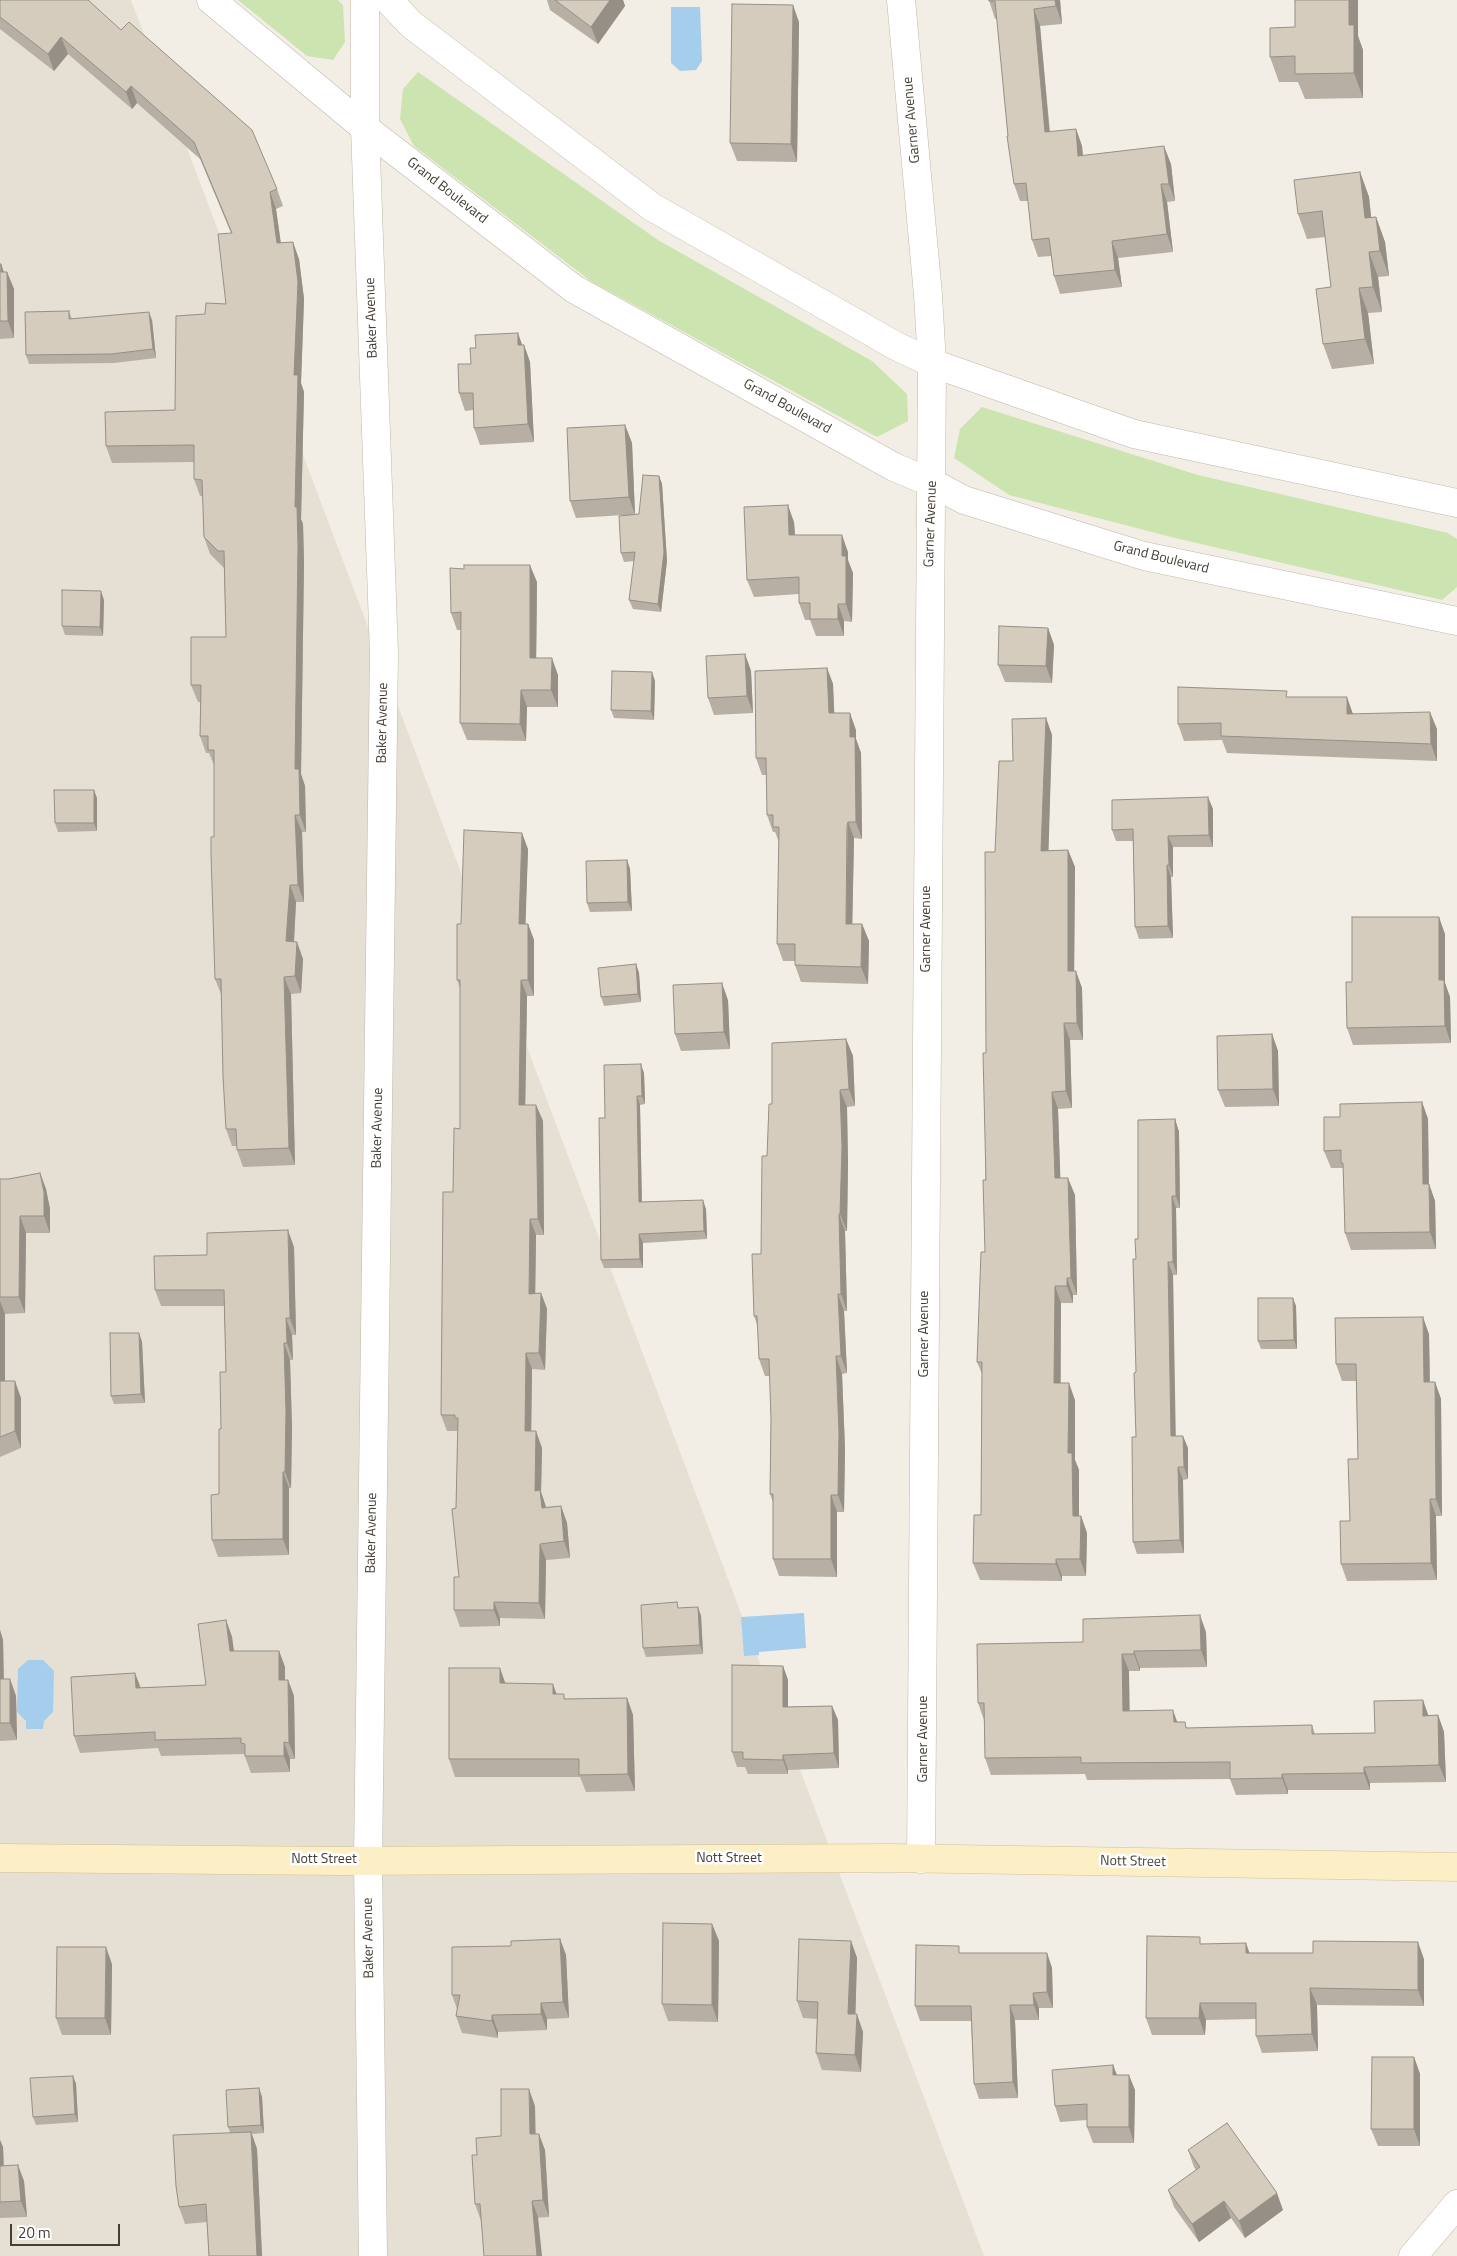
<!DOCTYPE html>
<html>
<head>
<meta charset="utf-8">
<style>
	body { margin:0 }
	#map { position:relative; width:1457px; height:2256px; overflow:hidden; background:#f2eee5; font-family:"Titillium Web",sans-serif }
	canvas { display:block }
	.scale { position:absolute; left:10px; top:2224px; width:110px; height:22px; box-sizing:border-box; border:2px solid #443e35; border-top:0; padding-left:6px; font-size:15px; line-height:18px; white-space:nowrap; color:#443e35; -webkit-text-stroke:4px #fff; paint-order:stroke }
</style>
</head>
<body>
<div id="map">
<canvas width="1457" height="2256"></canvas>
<div class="scale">20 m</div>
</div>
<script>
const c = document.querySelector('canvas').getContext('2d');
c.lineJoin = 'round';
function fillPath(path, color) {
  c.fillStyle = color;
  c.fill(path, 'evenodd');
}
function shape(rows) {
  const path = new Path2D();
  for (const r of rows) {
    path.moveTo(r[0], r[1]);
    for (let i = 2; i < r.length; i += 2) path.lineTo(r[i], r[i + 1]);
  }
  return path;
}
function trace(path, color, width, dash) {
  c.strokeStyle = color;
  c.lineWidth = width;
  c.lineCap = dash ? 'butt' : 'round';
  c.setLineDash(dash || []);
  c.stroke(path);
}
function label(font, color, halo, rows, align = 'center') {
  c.font = font + ' "Titillium Web",sans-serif';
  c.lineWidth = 5;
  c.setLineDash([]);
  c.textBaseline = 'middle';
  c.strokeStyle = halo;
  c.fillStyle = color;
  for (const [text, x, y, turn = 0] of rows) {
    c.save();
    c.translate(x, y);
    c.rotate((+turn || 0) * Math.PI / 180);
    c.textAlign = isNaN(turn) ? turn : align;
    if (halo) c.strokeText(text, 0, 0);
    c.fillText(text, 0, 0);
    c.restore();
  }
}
const residential = shape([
	[0,0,131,0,984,2256,0,2256]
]);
const green = shape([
	[238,0,338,0,343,5,345,42,333,60,307,56],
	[418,72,658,240,872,361,907,394,908,421,877,437,592,282,414,146,400,119,403,89],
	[982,407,1198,475,1448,533,1457,539,1457,587,1442,600,1175,538,1009,495,954,458,960,429]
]);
const water = shape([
	[671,7,700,7,702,61,696,70,680,71,671,63],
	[804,1613,806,1648,759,1652,759,1655,744,1656,741,1617],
	[28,1660,43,1660,54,1671,53,1712,44,1721,43,1729,26,1729,26,1721,17,1712,18,1669]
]);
const minor = shape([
	[365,0,365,128,384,653,368,1860,373,2256],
	[901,0,928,295,932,363,921,1859],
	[1413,2256,1457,2204]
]);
const tertiary = shape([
	[211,0,365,128,574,289,894,467,932,483,964,500,1144,556,1457,621],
	[388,0,412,25,652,207,896,346,932,363,1134,434,1457,503]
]);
const secondary = shape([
	[0,1858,340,1861,891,1858,1457,1867]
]);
const wall = shape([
	[0,0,88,0,277,189,283,206,276,209,281,243,299,259,304,299,301,383,304,392,301,519,303,524,304,563,301,774,305,786,306,832,302,832,304,902,296,902,294,942,303,959,301,993,291,994,295,1165,243,1167,237,1150,237,1146,232,1146,226,1129,221,994,215,979,214,765,209,753,206,753,200,736,201,702,198,702,191,685,226,637,224,568,210,554,204,537,203,496,200,496,194,479,194,462,112,463,106,446,175,410,205,314,226,304,231,233,200,159,137,103,132,109,68,54,54,71,0,29],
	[547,0,623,0,625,6,598,44,550,10],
	[989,0,1060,0,1062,24,1040,26,1050,132,1076,129,1082,146,1083,156,1171,164,1175,201,1167,202,1173,252,1118,258,1122,287,1060,294,1054,276,1051,256,1038,257,1032,240,1028,201,1020,201,1014,184,997,18,995,19],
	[799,22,797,162,737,161,730,143],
	[1358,36,1363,50,1363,98,1305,99,1298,82,1279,82,1270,57],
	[1360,172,1369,197,1371,217,1376,217,1385,242,1389,276,1378,277,1382,312,1368,313,1374,364,1332,369,1323,344,1331,287,1325,237,1307,239,1298,214],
	[0,264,1,264,4,272,7,272,14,289,14,338,0,339],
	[69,311,72,319,152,320,156,358,114,363,29,364,26,355],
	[522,345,524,345,530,362,534,442,480,445,474,428,473,410,465,411,459,393,471,364],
	[625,425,632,443,635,514,639,514,659,476,662,484,667,561,661,612,633,609,629,600,634,561,624,562,621,553,624,515,576,518,570,501],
	[794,522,795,535,848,552,848,561,853,573,852,622,844,621,844,636,816,636,810,620,805,620,799,603,799,594,754,597,747,580],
	[537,582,536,658,558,675,558,707,527,707,526,741,467,740,460,723,461,630,457,630,451,613],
	[104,600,103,636,65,635,62,626],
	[1048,628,1054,645,1052,683,1005,682,998,665],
	[745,654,751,671,753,713,714,715,708,698],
	[827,668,833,684,834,713,856,730,856,739,861,753,862,839,854,838,852,924,862,924,869,941,868,984,801,982,795,965,795,961,783,961,777,944,779,842,775,832,773,832,767,815,767,775,762,775,756,758],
	[655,681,654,720,614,718,611,710],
	[1289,697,1353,714,1437,729,1437,761,1227,753,1222,740,1184,741,1178,724],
	[1046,718,1052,735,1048,850,1068,850,1075,867,1074,971,1082,988,1083,1040,1070,1040,1072,1108,1058,1109,1060,1178,1075,1195,1077,1295,1073,1295,1073,1303,1061,1303,1061,1383,1075,1400,1075,1460,1079,1470,1079,1516,1081,1516,1087,1533,1086,1576,1062,1576,1062,1581,980,1580,973,1563,981,1515,982,1374,977,1362,985,1252,986,1053,995,852,1013,761],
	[97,798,97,831,58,832,55,823],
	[1213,809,1213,847,1173,847,1173,877,1171,877,1173,938,1139,939,1135,927,1133,841,1116,841,1112,830],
	[528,849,525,924,528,924,534,940,534,996,527,996,525,1105,536,1105,543,1121,544,1235,536,1235,535,1293,541,1293,547,1309,545,1370,532,1369,531,1431,542,1448,541,1492,546,1507,561,1506,567,1523,570,1558,546,1560,545,1619,500,1618,500,1626,460,1627,454,1610,459,1577,456,1508,458,1431,447,1431,441,1415,453,1192,460,1129,460,988,457,980,461,924],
	[627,860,630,869,632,911,590,912,587,903],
	[1445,934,1445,983,1450,997,1451,1043,1353,1045,1347,1028,1352,982],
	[636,964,639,973,641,1002,604,1006,601,997],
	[728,1000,730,1049,681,1051,675,1034],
	[1272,1034,1278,1051,1279,1106,1225,1107,1218,1090],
	[846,1039,853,1056,855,1106,847,1107,848,1164,847,1231,845,1231,847,1311,844,1311,847,1373,842,1374,845,1449,844,1512,837,1512,837,1577,779,1576,773,1559,773,1502,770,1494,771,1419,770,1376,765,1376,759,1359,758,1327,754,1316,761,1254,767,1156,772,1104],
	[644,1073,645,1104,640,1105,642,1202,706,1209,707,1239,643,1243,643,1268,604,1268,601,1260,605,1118],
	[1422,1102,1428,1119,1429,1184,1435,1201,1436,1249,1351,1250,1345,1233,1343,1169,1343,1168,1331,1168,1324,1151],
	[1175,1119,1179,1132,1180,1208,1176,1208,1177,1275,1173,1275,1175,1436,1188,1448,1188,1479,1183,1480,1184,1553,1137,1554,1133,1542,1136,1437,1136,1259,1138,1239],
	[40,1173,46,1189,50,1209,50,1233,26,1233,25,1313,5,1314,5,1381,21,1398,21,1448,0,1457,0,1179,9,1179],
	[294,1247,296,1335,292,1335,293,1360,290,1360,292,1428,291,1488,289,1488,289,1555,218,1557,212,1540,219,1494,221,1429,226,1372,224,1306,161,1306,155,1290,207,1255],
	[1296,1306,1297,1349,1261,1349,1258,1341],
	[139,1333,142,1342,145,1403,114,1404,111,1396],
	[1429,1334,1430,1382,1435,1382,1441,1399,1442,1516,1436,1516,1437,1580,1347,1581,1341,1564,1350,1521,1358,1459,1356,1381,1342,1381,1336,1364],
	[698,1607,701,1616,703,1654,646,1657,643,1648],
	[226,1620,232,1637,234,1651,279,1651,285,1667,285,1680,288,1680,294,1696,295,1759,290,1759,290,1772,251,1773,244,1754,161,1756,158,1748,80,1753,74,1736,135,1673,141,1688,206,1685],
	[0,1630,3,1640,4,1679,10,1679,16,1696,17,1740,0,1741],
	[1206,1632,1207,1667,1140,1668,1140,1671,1129,1671,1129,1711,1178,1722,1188,1728,1312,1725,1315,1734,1375,1733,1429,1715,1438,1715,1444,1732,1446,1782,1370,1783,1370,1790,1288,1790,1288,1794,1236,1795,1230,1779,1087,1780,1085,1774,991,1775,985,1758,984,1720,978,1703,1083,1642],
	[783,1666,788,1680,788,1707,832,1706,838,1720,839,1768,788,1770,788,1774,748,1774,745,1767,737,1767,732,1752],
	[506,1683,557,1694,566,1699,627,1698,633,1715,635,1791,586,1792,580,1777,455,1777,449,1759],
	[712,1924,719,1941,718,2022,668,2021,662,2004],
	[560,1939,566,1955,569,2018,547,2019,547,2030,498,2032,498,2038,462,2033,456,2016,457,2009,452,1995,511,1946],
	[851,1941,857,1958,855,2014,863,2032,861,2072,822,2070,816,2053,817,2019,803,2018,797,2001],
	[1203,1944,1249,1953,1424,1959,1424,2006,1317,2005,1318,2051,1262,2053,1256,2036,1256,2019,1206,2020,1205,2035,1152,2035,1146,2018],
	[962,1953,1047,1953,1052,1968,1053,2008,1039,2008,1039,2020,1015,2020,1018,2098,979,2099,974,2084,971,2021,920,2021,915,2006],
	[112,1964,111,2035,62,2035,56,2018],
	[1414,2057,1420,2074,1420,2146,1378,2146,1371,2129],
	[1113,2065,1117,2075,1135,2090,1134,2143,1093,2143,1087,2127,1087,2120,1060,2122,1055,2106],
	[73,2076,76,2084,78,2122,36,2125,33,2117],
	[259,2088,262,2097,264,2133,252,2134,257,2149,262,2256,209,2256,207,2222,185,2224,179,2207,230,2132,228,2127],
	[535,2106,535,2134,545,2150,549,2217,481,2221,475,2204,477,2155,501,2136],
	[0,2140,3,2147,4,2166,24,2181,27,2217,0,2218],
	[1188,2150,1283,2210,1245,2238,1231,2218,1199,2242,1174,2207,1168,2190,1196,2170,1194,2167]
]);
const shadedWall = shape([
	[610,0,623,0,625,6,598,44,591,27],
	[1055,0,1060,0,1062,24,1056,6],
	[1349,0,1358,0,1358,36,1363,50,1363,98,1354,73,1349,25],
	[793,5,799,22,797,162,791,144],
	[1034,9,1040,26,1051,149,1045,132],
	[61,37,68,54,54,71,48,54],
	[131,86,137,103,132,109,126,92],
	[1076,129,1082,146,1084,174,1078,156],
	[1164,146,1171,164,1175,201,1169,184],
	[1360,172,1369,197,1374,244,1365,218],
	[1161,184,1167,202,1173,252,1167,234],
	[270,192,276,209,283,260,277,243],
	[1376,217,1385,242,1389,276,1380,251],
	[1112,241,1118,258,1122,287,1115,270],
	[293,242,299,259,304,299,301,383,304,392,301,519,303,524,304,563,301,774,305,786,306,832,300,815,295,769,295,507],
	[1369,252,1378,277,1382,312,1373,287],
	[1,264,7,282,7,272,14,289,14,338,8,321,1,272],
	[1359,288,1368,313,1374,364,1365,339],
	[149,312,152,320,156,358,153,349],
	[518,333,524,350,518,345],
	[524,345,530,362,534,442,528,424],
	[625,425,632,443,635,515,629,497],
	[659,476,662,484,667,561,661,612,658,604],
	[788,505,794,522,796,552,789,535],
	[842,535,848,552,848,560,853,573,852,622,846,604,842,556],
	[530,565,537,582,536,675,530,658],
	[101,591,104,600,103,636,100,627],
	[838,604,844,621,844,636,838,619],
	[1048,628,1054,645,1052,683,1046,666],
	[745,654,751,671,753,713,747,696],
	[552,658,558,675,558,707,551,690],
	[827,668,833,684,835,730,829,713],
	[652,672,655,681,654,720,651,711],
	[521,690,527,707,526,741,520,724],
	[1347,697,1353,714,1347,714],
	[1430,712,1437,729,1437,761,1431,744],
	[850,713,856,730,856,739,861,753,862,839,856,822,850,737],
	[1046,718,1052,735,1048,868,1041,851],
	[94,790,97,798,97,831,94,823],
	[1208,797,1213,809,1213,847,1209,835],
	[295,815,302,832,304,902,298,885],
	[848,822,854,838,852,941,846,924],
	[522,833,528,849,525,940,519,924],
	[1168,836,1173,847,1173,877,1169,865],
	[1068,850,1075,867,1074,988,1068,971],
	[627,860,630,869,632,911,628,902],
	[1167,865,1171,877,1173,938,1168,926],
	[290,885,296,902,293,958,286,941],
	[1439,917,1445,934,1445,983,1450,997,1451,1043,1445,1026,1439,980],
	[528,924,534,940,534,996,528,980],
	[862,924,869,941,868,984,861,967],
	[297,942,303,959,301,993,295,976],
	[636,964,639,973,641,1002,638,994],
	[1076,971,1082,988,1083,1040,1077,1023],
	[284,977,291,994,295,1165,289,1148],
	[521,980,527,996,525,1122,519,1105],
	[722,983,728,1000,730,1049,724,1032],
	[1064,1023,1070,1040,1072,1108,1066,1091],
	[1272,1034,1278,1051,1279,1106,1273,1089],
	[846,1039,853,1056,855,1106,849,1089],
	[641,1064,644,1073,645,1104,642,1096],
	[840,1090,847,1107,848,1164,847,1231,840,1214],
	[1052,1092,1058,1109,1061,1195,1055,1178],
	[637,1096,640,1105,642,1211,639,1202],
	[1422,1102,1428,1119,1429,1201,1423,1184],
	[536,1105,543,1121,544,1235,538,1219],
	[1175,1119,1179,1132,1180,1208,1176,1196],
	[40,1173,46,1189,50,1209,50,1233,44,1216],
	[1068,1178,1075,1195,1077,1295,1071,1278],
	[1429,1184,1435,1201,1436,1249,1430,1232],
	[1172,1196,1176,1208,1177,1275,1173,1262],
	[703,1200,706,1209,707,1239,704,1231],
	[839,1214,845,1231,847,1311,841,1294],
	[20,1216,26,1233,25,1313,19,1297],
	[530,1219,536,1235,535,1310,529,1294],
	[288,1230,294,1247,296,1335,290,1318],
	[639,1234,643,1243,643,1268,640,1259],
	[1168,1262,1173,1275,1176,1449,1171,1436],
	[1067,1278,1073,1295,1073,1303,1067,1286],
	[1055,1286,1061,1303,1060,1400,1054,1383],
	[541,1293,547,1309,545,1370,539,1353],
	[838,1294,844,1311,847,1373,841,1356],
	[1293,1298,1296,1306,1297,1349,1294,1340],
	[0,1301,5,1314,5,1398,0,1385],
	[1423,1317,1429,1334,1430,1399,1424,1382],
	[286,1318,292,1335,293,1360,287,1343],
	[139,1333,142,1342,145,1403,141,1394],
	[284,1343,290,1360,292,1428,291,1488,285,1472],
	[526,1353,532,1369,531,1447,525,1431],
	[836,1356,842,1374,845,1449,844,1512,838,1495],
	[15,1381,21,1398,21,1448,15,1431],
	[1435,1382,1441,1399,1442,1516,1436,1499],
	[1069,1383,1075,1400,1075,1460,1079,1470,1079,1533,1073,1516,1068,1453],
	[536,1431,542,1448,541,1492,546,1507,542,1508,535,1491],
	[1183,1436,1188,1448,1188,1479,1184,1467],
	[1178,1467,1183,1480,1184,1553,1180,1540],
	[283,1472,289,1488,289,1555,283,1539],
	[831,1495,837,1512,837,1577,831,1559],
	[1430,1499,1436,1516,1437,1580,1431,1563],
	[561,1506,567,1523,570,1558,564,1541],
	[1081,1516,1087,1533,1086,1576,1080,1559],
	[540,1544,546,1560,545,1619,539,1603],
	[1056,1559,1062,1576,1062,1581,1056,1564],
	[494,1602,500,1618,500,1626,494,1610],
	[698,1607,701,1616,703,1654,700,1645],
	[1200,1615,1206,1632,1207,1667,1201,1650],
	[226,1620,232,1637,236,1667,230,1651],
	[0,1630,3,1640,4,1696,0,1685],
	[279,1651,285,1667,285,1696,279,1680],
	[1134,1651,1140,1668,1140,1671,1134,1654],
	[1122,1654,1129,1671,1130,1728,1123,1711],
	[783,1666,788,1680,788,1722,783,1707],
	[500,1668,506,1685,500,1683],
	[135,1673,141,1690,136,1688],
	[10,1679,16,1696,17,1740,10,1723],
	[288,1680,294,1696,295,1759,289,1743],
	[553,1684,559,1701,553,1694],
	[627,1698,633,1715,635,1791,628,1774],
	[1423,1700,1429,1717,1423,1716],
	[832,1706,838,1720,839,1768,834,1753],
	[1173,1710,1179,1727,1174,1722],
	[1438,1715,1444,1732,1446,1782,1439,1765],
	[284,1742,290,1759,290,1772,284,1756],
	[783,1755,788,1770,788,1774,783,1760],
	[1364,1767,1370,1783,1370,1790,1364,1773],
	[1282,1774,1288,1790,1288,1794,1282,1778],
	[712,1924,719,1941,718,2022,712,2005],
	[560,1939,566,1955,569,2018,563,2002],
	[851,1941,857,1958,855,2032,848,2014],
	[1418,1942,1424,1959,1424,2006,1418,1990],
	[1246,1943,1252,1960,1246,1953],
	[106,1947,112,1964,111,2035,105,2018],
	[1047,1953,1052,1968,1053,2008,1047,1992],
	[1310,1988,1317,2005,1318,2051,1312,2034],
	[1033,1993,1039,2008,1039,2020,1034,2005],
	[541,2003,547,2019,547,2030,541,2014],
	[1200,2003,1206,2020,1205,2035,1199,2018],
	[1010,2005,1015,2020,1018,2098,1013,2082],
	[857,2014,863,2032,861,2072,855,2055],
	[492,2015,498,2032,498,2038,492,2021],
	[1414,2057,1420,2074,1420,2146,1414,2129],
	[1113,2065,1119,2081,1113,2075],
	[1129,2075,1135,2090,1134,2143,1129,2127],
	[73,2076,76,2084,78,2122,75,2114],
	[259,2088,262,2097,264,2133,261,2125],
	[529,2089,535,2106,536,2151,530,2134],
	[251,2132,257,2149,262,2256,257,2256],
	[539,2134,545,2150,549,2217,543,2200],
	[0,2140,3,2147,4,2182,0,2170],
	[18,2165,24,2181,27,2217,21,2201],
	[1277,2193,1283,2210,1245,2238,1239,2221],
	[532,2201,538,2217,542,2256,537,2256],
	[1224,2201,1231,2218,1199,2242,1192,2224]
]);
const building = shape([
	[0,0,88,0,121,30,129,22,252,130,277,189,270,192,277,243,293,242,298,282,294,375,298,375,295,507,297,507,298,546,295,769,299,769,300,815,295,815,298,885,290,885,286,941,297,942,295,976,284,977,289,1148,237,1150,236,1129,226,1129,223,1076,221,979,215,979,211,854,211,837,214,837,214,750,208,750,208,736,200,736,201,685,191,685,191,637,226,637,224,551,218,551,204,537,202,480,194,479,194,445,106,446,105,412,175,410,176,316,205,314,206,303,226,304,218,234,232,233,194,142,131,86,126,92,61,37,48,54,0,17,0,0],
	[555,0,610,0,591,27,555,0],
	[989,0,1055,0,1056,6,1034,9,1045,132,1076,129,1078,156,1164,146,1169,184,1161,184,1167,234,1112,241,1115,270,1054,276,1049,238,1032,240,1026,183,1014,184,1007,136,1008,136,995,1,989,1,989,0],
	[1295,0,1349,0,1349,25,1354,25,1354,73,1295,74,1295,56,1270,57,1270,28,1295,27,1295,0],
	[732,4,793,5,791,144,730,143,732,4],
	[1360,172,1365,218,1376,217,1380,251,1369,252,1373,287,1359,288,1365,339,1323,344,1316,289,1331,287,1322,211,1298,214,1294,180,1360,172],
	[0,264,1,264,1,272,7,272,8,321,0,321,0,264],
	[69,311,69,319,149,312,153,349,111,354,26,355,25,312,69,311],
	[518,333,518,345,524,345,528,424,474,428,473,393,459,393,458,364,471,364,470,348,476,348,475,335,518,333],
	[625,425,629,497,570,501,567,428,625,425],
	[643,475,659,476,664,552,658,604,629,600,635,552,621,553,619,516,639,514,643,475],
	[788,505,789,535,842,535,842,556,846,556,846,604,838,604,838,619,810,619,810,603,799,603,799,577,747,580,744,507,788,505],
	[464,565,530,565,530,658,552,658,551,690,521,690,520,724,460,723,461,612,451,613,450,568,464,569,464,565],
	[62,590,101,591,100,627,62,626,62,590],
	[999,626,1048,628,1046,666,998,665,999,626],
	[745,654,747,696,708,698,706,656,745,654],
	[827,668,829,713,850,713,850,737,855,737,856,822,848,822,847,826,846,924,862,924,861,967,795,965,795,944,777,944,779,827,773,827,773,815,767,815,766,758,756,758,755,671,827,668],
	[612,671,652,672,651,711,611,710,612,671],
	[1178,687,1287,691,1286,697,1347,697,1347,714,1430,712,1431,744,1221,736,1221,723,1178,724,1178,687],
	[1046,718,1041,851,1068,850,1068,971,1076,971,1077,1023,1064,1023,1066,1091,1052,1092,1055,1178,1068,1178,1071,1278,1067,1278,1067,1286,1055,1286,1054,1383,1069,1383,1068,1453,1072,1453,1073,1516,1081,1516,1080,1559,1056,1559,1056,1564,973,1563,974,1515,981,1515,982,1362,977,1362,981,1252,985,1252,983,1180,986,1180,983,1053,986,1053,985,852,995,852,999,761,1013,761,1012,719,1046,718],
	[54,790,94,790,94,823,55,823,54,790],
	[1208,797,1209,835,1168,836,1169,865,1167,865,1168,926,1135,927,1133,829,1112,830,1112,800,1208,797],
	[464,830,522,833,519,924,528,924,528,980,521,980,519,1105,536,1105,538,1219,530,1219,529,1294,541,1293,539,1353,526,1353,525,1431,536,1431,535,1491,540,1490,542,1508,561,1506,564,1541,540,1544,539,1603,494,1602,494,1610,454,1610,454,1577,459,1577,452,1509,456,1508,458,1418,455,1418,455,1415,441,1415,443,1192,453,1192,454,1128,460,1129,460,980,457,980,457,924,461,924,464,830],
	[627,860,628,902,587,903,586,861,627,860],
	[1352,917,1439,917,1439,980,1444,980,1445,1026,1347,1028,1346,982,1352,982,1352,917],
	[636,964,638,994,601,997,598,968,636,964],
	[722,983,724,1032,675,1034,673,985,722,983],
	[1272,1034,1273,1089,1218,1090,1217,1036,1272,1034],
	[846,1039,849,1089,840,1090,842,1147,840,1214,839,1214,841,1294,838,1294,841,1356,836,1356,839,1432,838,1495,831,1495,831,1559,773,1559,773,1494,770,1494,771,1419,769,1359,759,1359,757,1316,754,1316,752,1254,761,1254,762,1156,767,1156,769,1104,772,1104,772,1043,846,1039],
	[641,1064,642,1096,637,1096,639,1202,703,1200,704,1231,639,1234,640,1259,601,1260,599,1118,605,1118,604,1065,641,1064],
	[1422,1102,1423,1184,1429,1184,1430,1232,1345,1233,1343,1163,1341,1163,1341,1150,1324,1151,1324,1117,1340,1117,1340,1104,1422,1102],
	[1175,1119,1176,1196,1172,1196,1173,1262,1168,1262,1171,1436,1183,1436,1184,1467,1178,1467,1180,1540,1133,1542,1132,1437,1136,1437,1134,1373,1136,1372,1133,1259,1136,1259,1135,1239,1138,1239,1138,1120,1175,1119],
	[40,1173,44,1192,44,1216,20,1216,19,1297,0,1297,0,1179,9,1179,40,1173],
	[288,1230,290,1318,286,1318,287,1343,284,1343,286,1412,285,1472,283,1472,283,1539,212,1540,211,1495,219,1494,219,1429,221,1429,220,1372,226,1372,224,1290,155,1290,154,1256,207,1255,207,1233,288,1230],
	[1258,1298,1293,1298,1294,1340,1258,1341,1258,1298],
	[1423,1317,1424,1382,1435,1382,1436,1499,1430,1499,1431,1563,1341,1564,1340,1521,1350,1521,1348,1459,1358,1459,1356,1364,1336,1364,1335,1318,1423,1317],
	[110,1333,139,1333,141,1394,111,1396,110,1333],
	[0,1381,15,1381,15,1431,0,1437,0,1381],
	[677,1602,678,1608,698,1607,700,1645,643,1648,641,1605,677,1602],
	[1200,1615,1201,1650,1134,1651,1134,1654,1122,1654,1123,1711,1173,1710,1174,1722,1185,1722,1186,1728,1312,1725,1312,1734,1375,1733,1374,1701,1423,1700,1423,1716,1438,1715,1439,1765,1364,1767,1364,1773,1282,1774,1282,1778,1230,1779,1230,1762,1081,1763,1081,1757,985,1758,984,1703,978,1703,977,1644,1083,1642,1083,1619,1200,1615],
	[226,1620,230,1651,279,1651,279,1680,288,1680,289,1743,284,1742,284,1756,245,1756,245,1744,241,1743,241,1738,155,1740,155,1732,74,1736,71,1677,135,1673,136,1688,206,1685,198,1624,226,1620],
	[732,1665,783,1666,783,1707,832,1706,834,1753,783,1755,783,1760,743,1759,743,1752,732,1752,732,1665],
	[449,1668,500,1668,500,1683,553,1684,553,1694,564,1694,564,1699,627,1698,628,1774,579,1775,579,1759,449,1759,449,1668],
	[0,1679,10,1679,10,1723,0,1723,0,1679],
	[663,1923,712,1924,712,2005,662,2004,663,1923],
	[1147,1936,1200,1937,1200,1944,1246,1943,1246,1953,1313,1953,1313,1941,1418,1942,1418,1990,1310,1988,1312,2034,1256,2036,1256,2003,1200,2003,1199,2018,1146,2018,1147,1936],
	[560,1939,563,2002,541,2003,541,2014,492,2015,492,2021,456,2016,460,1995,452,1995,452,1947,511,1946,511,1941,560,1939],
	[799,1939,851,1941,848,2014,857,2014,855,2055,816,2053,818,2002,797,2001,799,1939],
	[916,1945,959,1946,959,1953,1047,1953,1047,1992,1033,1993,1034,2005,1010,2005,1013,2082,974,2084,971,2006,915,2006,916,1945],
	[57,1947,106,1947,105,2018,56,2018,57,1947],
	[1372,2057,1414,2057,1414,2129,1371,2129,1372,2057],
	[1113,2065,1113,2075,1129,2075,1129,2127,1087,2127,1087,2104,1055,2106,1052,2070,1113,2065],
	[73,2076,75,2114,33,2117,30,2078,73,2076],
	[259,2088,261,2125,228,2127,226,2090,259,2088],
	[501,2089,529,2089,530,2134,539,2134,543,2200,532,2201,537,2256,484,2256,480,2204,475,2204,472,2155,477,2155,476,2138,501,2136,501,2089],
	[1227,2123,1277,2193,1239,2221,1224,2201,1192,2224,1168,2190,1200,2167,1188,2150,1227,2123],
	[251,2132,257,2256,209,2256,206,2204,179,2207,176,2186,173,2135,251,2132],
	[18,2165,21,2201,0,2202,0,2166,18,2165]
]);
const streetNames = [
	["Garner Avenue",912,120,-95],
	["Grand Boulevard",447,191,38],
	["Baker Avenue",372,318,-92],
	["Grand Boulevard",787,407,29],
	["Garner Avenue",931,524,-88],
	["Grand Boulevard",1161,558,14],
	["Baker Avenue",383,723,-89],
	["Garner Avenue",927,929,-90],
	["Baker Avenue",378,1128,-89],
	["Garner Avenue",925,1334,-90],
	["Baker Avenue",372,1533,-89],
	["Garner Avenue",924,1739,-90],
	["Nott Street",729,1859],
	["Nott Street",324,1860],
	["Nott Street",1133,1862,1],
	["Baker Avenue",369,1938,-91]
];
fillPath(residential, '#e5e0d3');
fillPath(green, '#cce4af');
fillPath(water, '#a4ceec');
trace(minor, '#bfb8ab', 29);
trace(tertiary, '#bfb8ab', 29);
trace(secondary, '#cfc197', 29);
trace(minor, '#fff', 28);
trace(tertiary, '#fff', 28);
trace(secondary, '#fcefc5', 28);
fillPath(wall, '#b7afa3');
fillPath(shadedWall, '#958f85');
fillPath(building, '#d5ccbe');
trace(building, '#958f85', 1);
label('14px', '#443e35', '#fff', streetNames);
</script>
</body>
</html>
